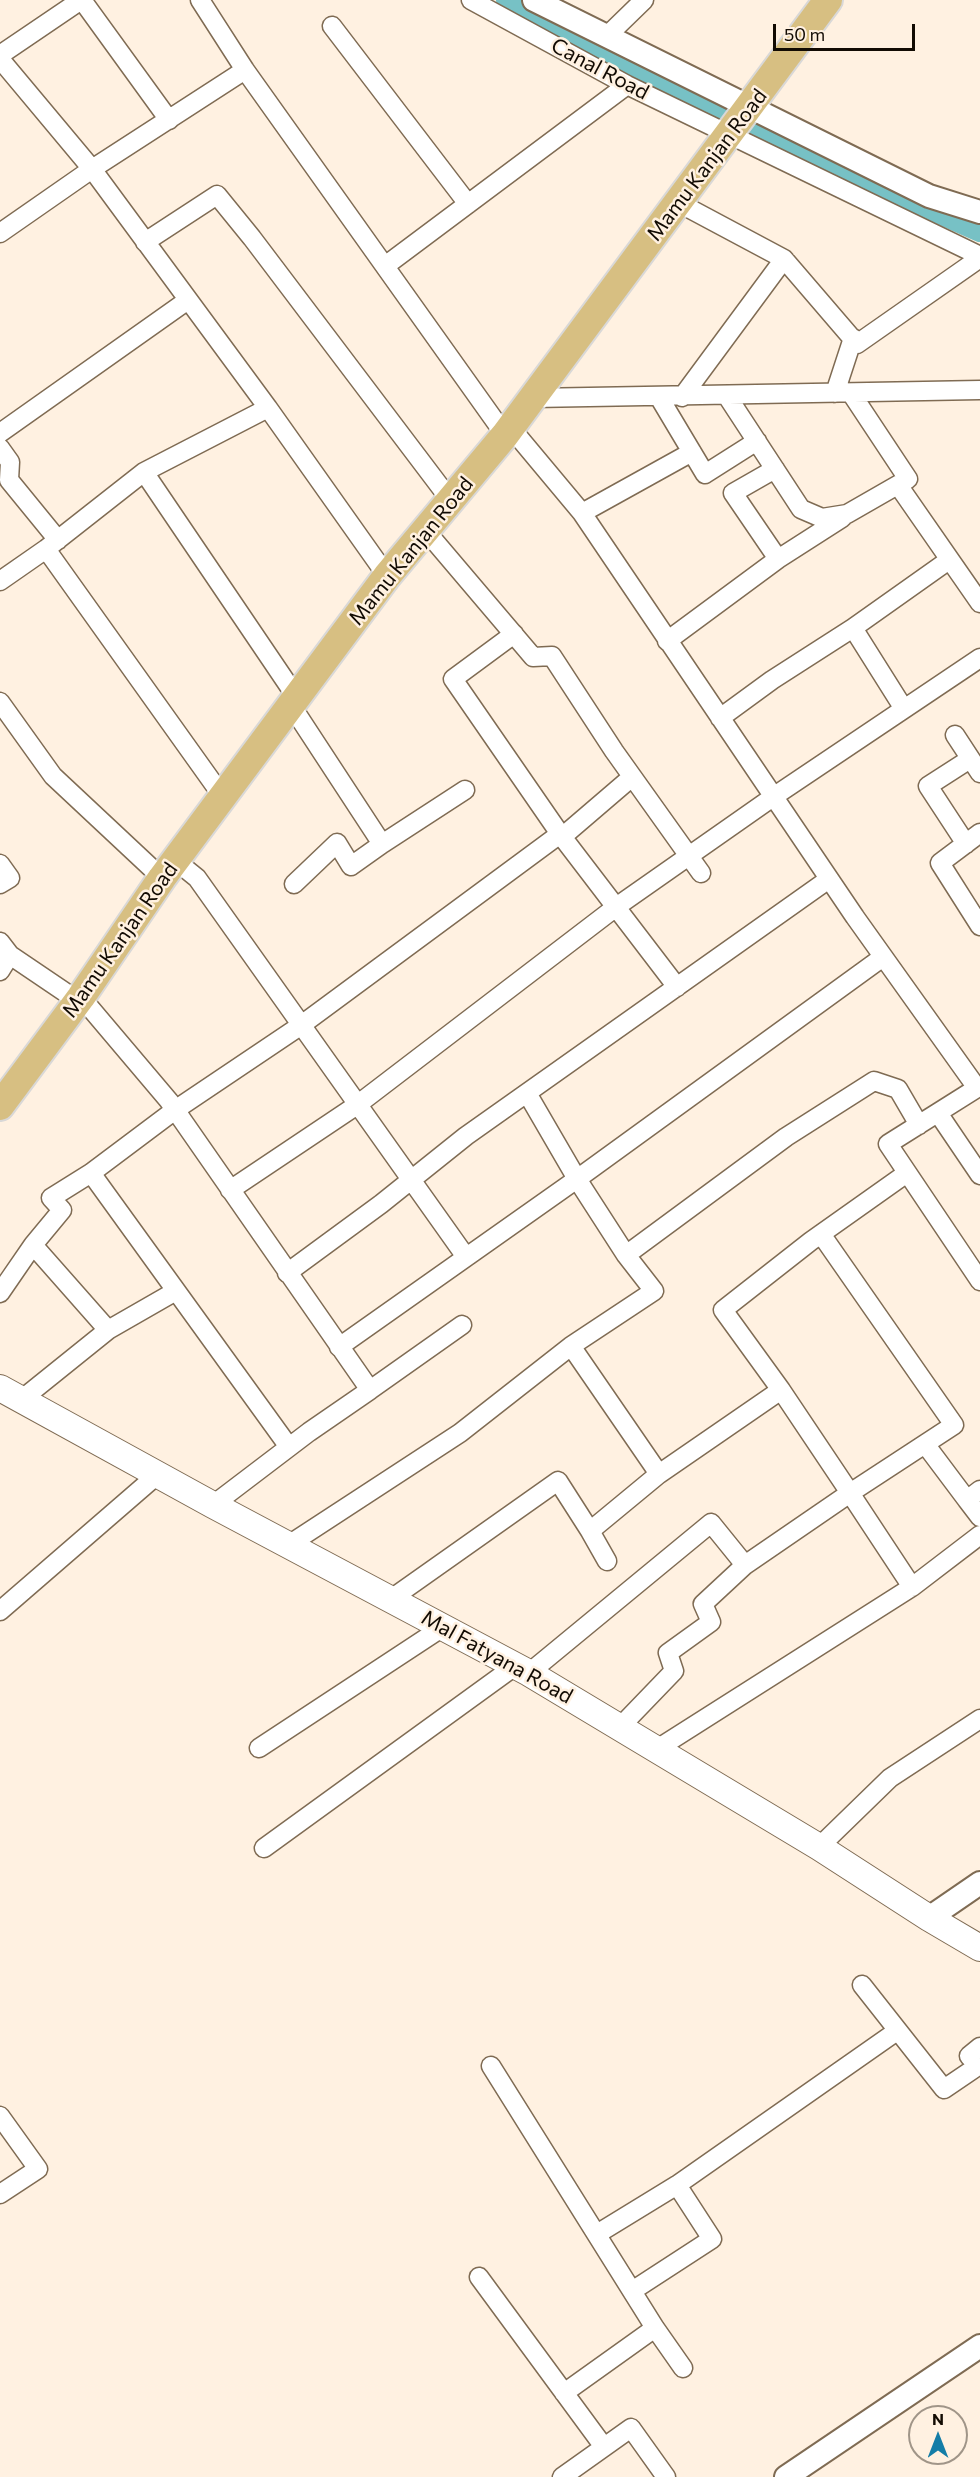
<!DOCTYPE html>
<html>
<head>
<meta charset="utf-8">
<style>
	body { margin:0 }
	#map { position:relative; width:980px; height:2477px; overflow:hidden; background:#fff1e1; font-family:Commissioner,sans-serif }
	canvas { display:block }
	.north { position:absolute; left:908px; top:2405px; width:60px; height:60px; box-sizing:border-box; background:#fff1e1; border:2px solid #a09588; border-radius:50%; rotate:0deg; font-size:16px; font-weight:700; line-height:24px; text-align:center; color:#120b03 }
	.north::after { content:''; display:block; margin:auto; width:21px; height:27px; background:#147da7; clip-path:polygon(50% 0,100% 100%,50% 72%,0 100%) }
	.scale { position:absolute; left:773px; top:24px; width:142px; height:27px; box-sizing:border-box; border:3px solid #120b03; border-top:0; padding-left:8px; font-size:18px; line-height:21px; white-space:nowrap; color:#120b03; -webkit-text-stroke:4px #fff1e1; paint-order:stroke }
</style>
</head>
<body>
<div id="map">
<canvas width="980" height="2477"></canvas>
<div class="north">N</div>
<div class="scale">50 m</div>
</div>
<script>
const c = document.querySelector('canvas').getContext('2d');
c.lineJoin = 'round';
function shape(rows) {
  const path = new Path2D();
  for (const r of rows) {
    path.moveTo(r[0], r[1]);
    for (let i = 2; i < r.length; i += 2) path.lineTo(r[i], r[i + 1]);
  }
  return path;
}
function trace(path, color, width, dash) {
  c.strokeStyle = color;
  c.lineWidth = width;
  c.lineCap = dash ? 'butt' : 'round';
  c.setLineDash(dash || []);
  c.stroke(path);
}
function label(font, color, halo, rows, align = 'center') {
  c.font = font + ' Commissioner,sans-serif';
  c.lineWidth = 5;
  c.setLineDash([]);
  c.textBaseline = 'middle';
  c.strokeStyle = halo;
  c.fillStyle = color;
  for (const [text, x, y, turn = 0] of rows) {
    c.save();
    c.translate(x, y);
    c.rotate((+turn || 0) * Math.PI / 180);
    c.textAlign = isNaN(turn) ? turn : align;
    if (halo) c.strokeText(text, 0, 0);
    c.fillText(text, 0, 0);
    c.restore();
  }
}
const canal = shape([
	[506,0,803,154,980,232]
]);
const minor = shape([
	[82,0,169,120],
	[200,0,245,70,505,435],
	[471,0,627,85,980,256],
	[332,26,468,204],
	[607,36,644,0],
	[0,55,81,0],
	[0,59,92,169,268,408],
	[679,203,784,259,857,344,980,258],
	[0,233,92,169,245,70],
	[145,242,217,195,252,238,451,501],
	[385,266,627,85],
	[835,393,853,338],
	[727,396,801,509,822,518,847,514,908,479,851,393],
	[659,397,705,474,757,441],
	[682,397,784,259],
	[533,398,980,390],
	[511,428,582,513,855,917,977,1088,888,1144,980,1281],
	[0,433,188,300],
	[0,448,10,462,9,480,58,540],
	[775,469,733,493,778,559],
	[144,472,297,698],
	[898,485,980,603],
	[582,513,692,452],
	[426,531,533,657,552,656,614,751,701,873],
	[46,549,223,797],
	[0,581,46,549,144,472,268,408,387,576],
	[853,628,949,560],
	[514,634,453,679,560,834,677,987],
	[667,641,778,559,842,518],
	[0,702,53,776,162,878],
	[291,705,382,844,465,790],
	[720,718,772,680,853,628,904,709],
	[955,735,980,773],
	[980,833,940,863,980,926],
	[562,837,632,777],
	[966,844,928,786,970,759],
	[176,861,197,878,466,1257],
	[0,864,10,878,0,884],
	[294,884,337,843,351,866,382,844],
	[0,942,10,955,78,1001],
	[0,971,10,955],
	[81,997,169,1101,370,1390,462,1325],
	[527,1093,577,1179,883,957],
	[938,1113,980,1175],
	[91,1173,289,1447],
	[230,1190,357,1105,616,907,773,797,980,658],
	[33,1245,62,1210,51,1198,91,1173,175,1110,300,1026,560,834],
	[626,1255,786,1137,874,1081,898,1089,919,1125],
	[287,1273,381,1204,466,1136,829,879],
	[0,1293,33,1245,108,1330],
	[571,1346,659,1474,781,1390,723,1310,811,1241,907,1173],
	[21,1400,108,1330,176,1291],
	[925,1444,967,1500],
	[980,1490,967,1500,980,1517],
	[213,1505,309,1432,370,1390],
	[590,1531,607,1561],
	[290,1544,460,1433,571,1346,654,1291,626,1255,577,1179,339,1347],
	[745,1565,850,1493,781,1390],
	[912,1587,980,1535],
	[391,1599,558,1481,590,1531,659,1474],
	[0,1611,157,1475],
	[529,1673,711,1523,745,1565,703,1604,711,1622,668,1653,674,1671,621,1726],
	[259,1748,443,1627],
	[657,1749,912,1587,850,1493,954,1425,821,1234],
	[819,1847,890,1778,980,1719],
	[264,1848,515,1666],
	[862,1985,944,2089,978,2066,969,2056,980,2047],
	[491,2066,655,2328,683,2368],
	[0,2116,38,2169,0,2194],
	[677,2185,897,2031],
	[597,2234,677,2185,712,2239,632,2291],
	[479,2277,604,2447],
	[564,2393,655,2328],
	[562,2477,631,2428,666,2477]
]);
const tertiary = shape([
	[534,0,929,196,980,212],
	[929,1918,980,1883],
	[786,2477,980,2346]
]);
const secondary = shape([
	[0,1388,213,1505,529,1673,819,1847,929,1918,980,1948]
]);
const primary = shape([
	[0,1106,81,997,162,878,387,576,505,435,828,0]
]);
const streetNames = [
	["Canal Road",600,69,28],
	["Mamu Kanjan Road",707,165,-53],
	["Mamu Kanjan Road",411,551,-51],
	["Mamu Kanjan Road",120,940,-55],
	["Mal Fatyana Road",497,1657,29]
];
trace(canal, '#77c1c5', 20);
trace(minor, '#7f6b53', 21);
trace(tertiary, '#7f6b53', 26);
trace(secondary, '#7f6b53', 28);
trace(primary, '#d9d8d7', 32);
trace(minor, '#fff', 18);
trace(tertiary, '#fff', 22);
trace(secondary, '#fff', 26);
trace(primary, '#d7bf82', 28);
label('21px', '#120b03', '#fff1e1', streetNames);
</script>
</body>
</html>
